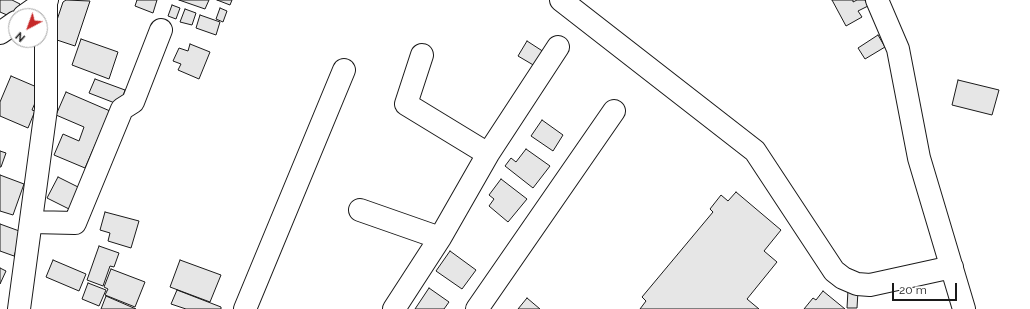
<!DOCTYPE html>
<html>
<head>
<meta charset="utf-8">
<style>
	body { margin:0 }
	#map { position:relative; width:1030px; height:309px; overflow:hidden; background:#fff; font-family:Raleway,sans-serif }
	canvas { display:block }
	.north { position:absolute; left:8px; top:8px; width:40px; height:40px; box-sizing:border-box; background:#fff; border:1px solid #a3a3a3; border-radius:50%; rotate:221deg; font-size:11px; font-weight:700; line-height:16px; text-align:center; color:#1a1a1a }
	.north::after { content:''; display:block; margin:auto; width:14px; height:18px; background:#c62828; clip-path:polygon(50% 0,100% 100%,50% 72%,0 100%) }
	.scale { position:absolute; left:892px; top:283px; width:65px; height:18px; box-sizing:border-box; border:2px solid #1a1a1a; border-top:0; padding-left:5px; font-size:12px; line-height:14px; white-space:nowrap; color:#1a1a1a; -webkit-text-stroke:3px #fff; paint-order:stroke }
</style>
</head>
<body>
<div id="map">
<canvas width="1030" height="309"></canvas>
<div class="north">N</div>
<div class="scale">20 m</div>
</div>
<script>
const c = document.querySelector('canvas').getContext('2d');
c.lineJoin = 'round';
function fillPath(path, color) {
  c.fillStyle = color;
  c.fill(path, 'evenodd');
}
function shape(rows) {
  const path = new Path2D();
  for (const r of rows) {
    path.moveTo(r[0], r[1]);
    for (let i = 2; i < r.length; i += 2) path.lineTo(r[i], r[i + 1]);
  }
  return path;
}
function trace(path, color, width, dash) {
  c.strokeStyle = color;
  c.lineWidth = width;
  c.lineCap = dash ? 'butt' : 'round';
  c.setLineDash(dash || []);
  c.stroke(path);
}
const building = shape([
	[0,0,12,0,20,4,14,18,0,12,0,0],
	[66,0,90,1,75,46,51,38,63,2,66,0],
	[137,0,157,0,153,13,135,6,137,0],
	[179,0,209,0,205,9,179,0],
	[217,0,232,0,230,5,217,0],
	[832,0,853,0,853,2,857,0,865,0,868,6,858,11,862,17,846,26,832,0],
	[172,5,180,8,176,19,168,16,172,5],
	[220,8,227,11,223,22,216,19,220,8],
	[185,9,196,13,192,25,180,22,185,9],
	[200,15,220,22,216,35,196,28,200,15],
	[878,35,885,47,865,59,858,48,878,35],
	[81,39,118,52,109,79,72,65,81,39],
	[527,41,544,52,535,66,518,56,527,41],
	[190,44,210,52,199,79,178,70,181,64,173,61,179,48,188,51,190,44],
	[11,76,39,88,38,96,32,110,35,111,28,128,0,116,0,102,11,76],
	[95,79,125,90,120,105,89,93,95,79],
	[958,80,999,90,992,115,952,105,958,80],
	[66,92,110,111,85,168,54,155,63,134,79,141,84,127,56,115,66,92],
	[542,120,563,135,553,151,531,136,542,120],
	[526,149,550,166,533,188,505,166,511,158,516,162,526,149],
	[0,151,6,153,1,167,0,167,0,151],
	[0,175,24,184,13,215,0,211,0,175],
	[58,177,80,188,69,209,47,198,58,177],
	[501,179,527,199,508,222,489,206,494,199,489,195,501,179],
	[736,192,781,230,764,251,777,262,747,299,759,309,640,309,646,301,642,297,713,212,710,209,721,195,728,201,736,192],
	[105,212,139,221,131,248,108,241,110,233,100,230,105,212],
	[0,224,22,232,14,256,0,251,0,224],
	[99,246,119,253,114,267,110,266,103,286,87,280,99,246],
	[450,251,476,270,462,289,436,271,450,251],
	[53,260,86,274,79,291,46,277,53,260],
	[180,260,221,275,210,302,170,287,180,260],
	[0,268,6,271,0,284,0,268],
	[111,269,145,282,135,307,105,295,108,289,104,287,111,269],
	[88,283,106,290,99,306,82,299,88,283],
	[429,288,449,302,444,309,415,309,429,288],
	[177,290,221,307,221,309,186,309,171,304,177,290],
	[848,290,858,291,857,308,847,308,848,290],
	[823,291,845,309,804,309,813,298,816,300,823,291],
	[106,296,136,309,101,309,106,296],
	[527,298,540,309,518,309,527,298]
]);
const minor = shape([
	[561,0,755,151,834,271,843,278,857,284,870,285,952,267],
	[877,0,898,49,919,158,964,309],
	[24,16,47,0],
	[0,33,16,22],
	[422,55,406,104,488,154],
	[360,210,440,238],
	[32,222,75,223,122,109,133,102,161,30],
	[19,309,46,109,46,0],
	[245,309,344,70],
	[394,309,440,238,488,154,558,47],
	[477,309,614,111]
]);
fillPath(building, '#e6e6e6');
trace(building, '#1a1a1a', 1);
trace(minor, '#1a1a1a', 24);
trace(minor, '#fff', 22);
</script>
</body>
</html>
